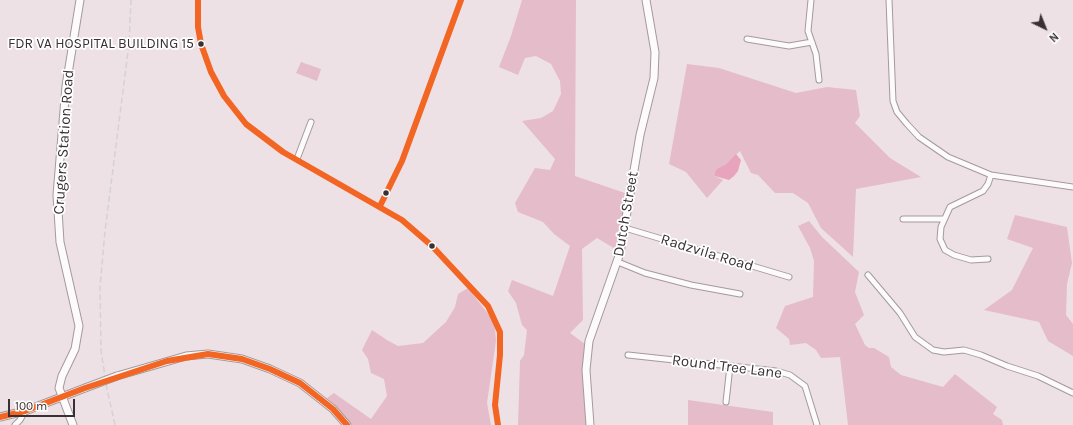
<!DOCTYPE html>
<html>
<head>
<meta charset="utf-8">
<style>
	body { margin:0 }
	#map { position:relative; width:1073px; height:425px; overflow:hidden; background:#eee1e5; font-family:Karla,sans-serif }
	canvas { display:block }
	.north { position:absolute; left:1025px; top:8px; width:40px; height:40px; -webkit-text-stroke:3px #fff; paint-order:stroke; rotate:137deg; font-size:11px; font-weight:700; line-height:16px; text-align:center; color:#393033 }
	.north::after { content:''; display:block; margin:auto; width:14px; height:18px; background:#393033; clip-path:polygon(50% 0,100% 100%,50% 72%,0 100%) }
	.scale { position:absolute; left:8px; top:399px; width:67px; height:18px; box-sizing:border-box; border:2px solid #393033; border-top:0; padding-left:5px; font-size:12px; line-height:14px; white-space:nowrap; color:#393033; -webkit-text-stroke:3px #fff; paint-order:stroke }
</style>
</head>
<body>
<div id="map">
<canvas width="1073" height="425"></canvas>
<div class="north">N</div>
<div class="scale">100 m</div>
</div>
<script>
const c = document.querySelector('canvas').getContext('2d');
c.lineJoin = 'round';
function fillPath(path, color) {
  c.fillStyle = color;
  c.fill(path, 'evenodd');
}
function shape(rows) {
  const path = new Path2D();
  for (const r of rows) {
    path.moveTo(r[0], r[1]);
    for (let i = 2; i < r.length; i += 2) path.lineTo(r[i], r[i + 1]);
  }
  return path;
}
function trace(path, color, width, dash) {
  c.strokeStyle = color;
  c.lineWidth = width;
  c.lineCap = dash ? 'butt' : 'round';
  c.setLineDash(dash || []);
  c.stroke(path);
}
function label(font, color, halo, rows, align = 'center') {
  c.font = font + ' Karla,sans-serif';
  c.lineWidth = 3.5;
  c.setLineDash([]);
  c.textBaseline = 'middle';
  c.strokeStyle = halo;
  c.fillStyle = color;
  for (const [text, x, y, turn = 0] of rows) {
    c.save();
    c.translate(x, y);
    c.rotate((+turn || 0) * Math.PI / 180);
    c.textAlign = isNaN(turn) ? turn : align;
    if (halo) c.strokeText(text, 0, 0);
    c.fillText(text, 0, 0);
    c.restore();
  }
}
const green = shape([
	[522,0,576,0,575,176,628,194,617,250,597,238,582,249,583,320,570,333,585,344,587,425,518,425,520,361,524,355,527,330,522,325,516,303,508,291,512,280,553,296,570,246,554,234,543,222,518,212,515,203,535,168,550,170,555,159,522,121,541,118,553,111,561,94,560,81,551,64,536,56,525,58,518,75,499,67,511,36],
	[301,62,321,69,317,81,296,73],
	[687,64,719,68,796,93,827,87,856,90,860,116,855,123,890,158,921,177,856,189,853,257,821,228,808,203,793,193,775,193,758,175,751,173,740,151,726,164,718,168,715,176,723,180,707,198,686,172,669,164],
	[1015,215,1067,227,1072,263,1067,284,1066,315,1073,324,1073,356,1048,341,1039,322,984,310,1012,290,1033,248,1007,239],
	[809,221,822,237,859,272,855,292,864,315,855,324,865,345,869,348,874,348,889,357,891,367,901,375,943,387,955,374,997,407,993,414,1002,420,1003,425,848,425,840,357,821,358,816,350,806,343,790,345,789,339,776,328,785,306,813,297,814,261,810,248,798,226],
	[468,288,492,319,495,329,496,341,487,403,491,425,351,425,327,398,334,393,371,419,387,396,384,379,371,373,368,359,362,350,372,330,387,340,398,346,423,343,446,322,455,307,458,294],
	[688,400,773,412,773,425,688,425]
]);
const water = shape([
	[736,154,741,160,738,171,734,176,729,180,715,176,715,172,718,168,726,164]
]);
const street = shape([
	[811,0,808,31,816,54,819,80],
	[889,0,893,101,897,112,907,124,919,137,948,157,991,175,1073,187],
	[747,39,789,46,812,42],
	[297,159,311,122],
	[903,219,944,219],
	[625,228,789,277],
	[988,259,971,260,954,255,945,250,940,239,941,227,950,207,983,191,988,184,991,175],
	[618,262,645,273,691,285,740,294],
	[868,275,900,313,915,337,933,350,944,352,964,350,981,355,1007,366,1038,376,1073,393],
	[628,355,776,371,790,375,805,386,817,425],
	[726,402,730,366],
	[15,425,20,420,25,411]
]);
const secondary = shape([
	[117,376,186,356,208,354,242,359,270,369,300,383,333,409,347,425],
	[0,417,25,411,85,388],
	[73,425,59,388,62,376,75,349,79,326,60,242,57,195,66,86,80,0],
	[590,425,586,370,589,341,620,253,640,135,654,78,655,52,646,0]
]);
const rail = shape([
	[115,425,107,389,101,351,100,287,105,231,129,44,131,0]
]);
const secondaryBridge = shape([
	[85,388,117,376]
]);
const bus1 = shape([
	[198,0,198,27,201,44,211,72,224,96,246,124,283,152,402,220,432,246,488,306,500,332,500,355,495,405,498,425],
	[380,206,402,161,461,0],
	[0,417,25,411,85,388,167,361,208,354,242,359,270,369,300,383,333,409,347,425]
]);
const markers = [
	[201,44,3.5,"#393033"],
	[386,193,3.5,"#393033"],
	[432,246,3.5,"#393033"]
];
const busNames = [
	["FDR VA HOSPITAL BUILDING 15",194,44]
];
const streetNames = [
	["Crugers Station Road",64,142,-86],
	["Dutch Street",626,214,-80],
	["Radzvila Road",707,253,17],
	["Round Tree Lane",727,367,7]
];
fillPath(green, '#e5bcc9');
fillPath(water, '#e7a4bc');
trace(street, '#a39a9c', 7);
trace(secondary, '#a39a9c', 9);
trace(street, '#fcfafb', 5);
trace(secondary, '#fcfafb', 7);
trace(rail, '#d5d2d3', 1.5, [6, 3]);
trace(secondaryBridge, '#a39a9c', 9, []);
trace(secondaryBridge, '#fcfafb', 7);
trace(bus1, '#f26522', 6);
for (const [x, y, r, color] of markers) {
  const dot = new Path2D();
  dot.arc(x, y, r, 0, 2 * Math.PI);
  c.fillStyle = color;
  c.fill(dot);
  trace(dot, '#fff', 1.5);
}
label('14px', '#393033', '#fff', busNames, 'right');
label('15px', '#393033', '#fff', streetNames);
</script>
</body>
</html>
